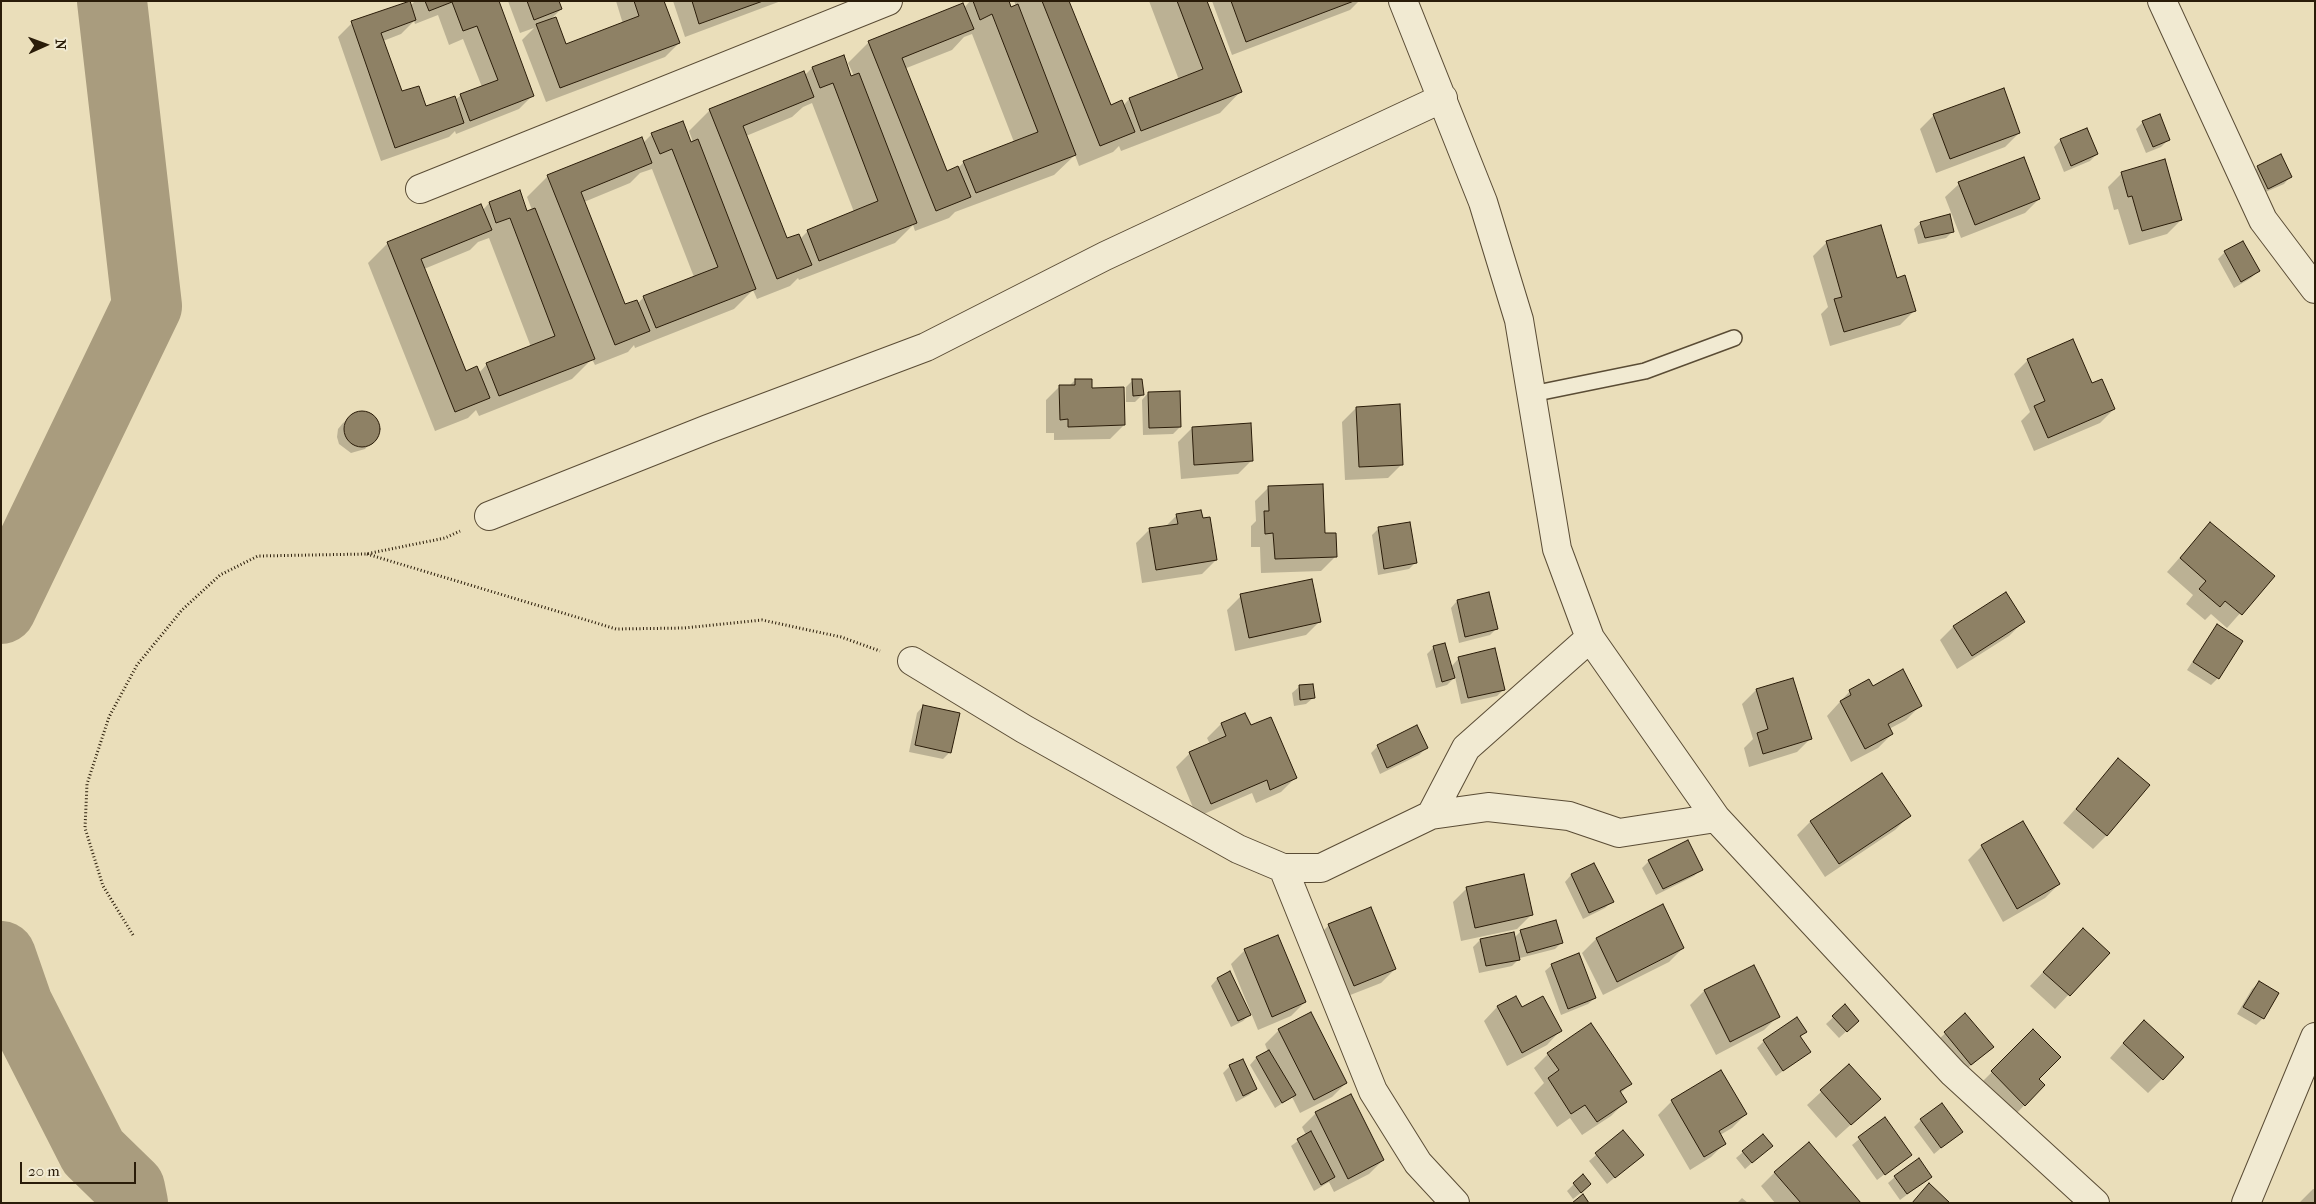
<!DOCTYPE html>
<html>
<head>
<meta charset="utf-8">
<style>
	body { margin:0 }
	#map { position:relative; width:2316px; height:1204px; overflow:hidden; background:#eadeba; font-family:"IM FELL French Canon",serif }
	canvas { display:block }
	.frame { position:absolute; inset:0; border:2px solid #2a1c09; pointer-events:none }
	.north { position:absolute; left:20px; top:20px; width:50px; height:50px; -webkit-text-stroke:4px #f1ead2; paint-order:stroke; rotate:88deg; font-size:14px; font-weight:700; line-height:20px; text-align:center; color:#2a1c09 }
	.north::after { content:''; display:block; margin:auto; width:18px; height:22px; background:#2a1c09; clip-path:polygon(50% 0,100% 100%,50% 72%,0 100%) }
	.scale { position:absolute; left:20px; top:1162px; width:116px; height:22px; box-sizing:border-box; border:2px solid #2a1c09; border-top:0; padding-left:6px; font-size:15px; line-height:18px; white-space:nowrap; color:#2a1c09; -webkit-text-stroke:4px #f1ead2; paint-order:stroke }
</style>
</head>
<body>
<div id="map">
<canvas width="2316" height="1204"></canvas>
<div class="frame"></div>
<div class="north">N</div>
<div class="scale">20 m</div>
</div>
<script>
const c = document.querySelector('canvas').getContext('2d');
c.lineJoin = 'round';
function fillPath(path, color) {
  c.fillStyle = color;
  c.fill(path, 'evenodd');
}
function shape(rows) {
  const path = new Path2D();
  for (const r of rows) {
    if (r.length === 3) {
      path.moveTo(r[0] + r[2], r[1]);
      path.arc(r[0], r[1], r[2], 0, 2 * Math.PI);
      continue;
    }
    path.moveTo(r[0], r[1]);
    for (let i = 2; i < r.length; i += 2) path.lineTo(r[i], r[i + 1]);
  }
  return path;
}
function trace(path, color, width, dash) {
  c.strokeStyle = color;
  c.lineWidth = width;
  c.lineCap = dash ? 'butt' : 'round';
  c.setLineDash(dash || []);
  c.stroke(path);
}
const shadow = shape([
	[415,1,497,1,533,95,519,109,456,134,455,131,449,137,381,161,338,37,352,23,410,6],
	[438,15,449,45,463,39,482,87,460,96,455,100,425,107,401,93,383,41,401,34,414,21,415,24],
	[508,1,558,1,561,9,549,21,565,46,623,24,616,1,663,1,679,43,665,57,546,102,522,40,534,28,520,33],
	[673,1,781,1,685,37],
	[970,1,1007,1,1010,9,1016,6,1014,1,1073,1,1068,3,1110,107,1123,106,1129,99,1179,80,1149,1,1205,1,1240,92,1220,113,1121,151,1119,146,1113,152,1079,166,1075,155,1054,175,955,212,949,218,915,231,913,225,895,243,799,280,798,278,790,286,757,299,753,290,734,309,635,348,634,345,628,352,595,365,592,359,572,379,479,416,476,410,468,418,435,431,368,263,388,243,483,210,489,203,519,192,527,213,532,210,527,197,548,176,643,143,652,134,690,143,693,142,689,131,710,110,804,76,812,68,851,77,854,76,848,63,869,42,964,8],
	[972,34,1014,142,964,162,959,167,946,172,904,69,952,50,964,37],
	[812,103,854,212,808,231,800,239,787,240,746,136,792,117,803,107],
	[652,169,694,277,644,297,637,304,625,306,584,202,630,183,640,173],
	[489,238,531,347,487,364,479,373,465,373,424,269,470,250,478,242],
	[1212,1,1359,1,1350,10,1232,55],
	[1934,115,2019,133,2005,147,1936,173,1920,129],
	[2143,122,2168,140,2161,147,2146,153,2136,129],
	[2061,140,2097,154,2090,161,2064,172,2054,147],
	[2280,156,2290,177,2284,184,2261,194,2251,174,2258,167],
	[2122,173,2181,220,2167,234,2129,245,2118,209,2114,210,2108,187],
	[1959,184,2039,199,2025,213,1961,238,1945,197],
	[1921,223,1953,231,1946,238,1918,244,1914,229],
	[1827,242,1896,279,1914,311,1900,325,1830,346,1821,314,1828,307,1813,256],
	[2225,252,2258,271,2251,278,2234,288,2218,259],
	[2028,360,2092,385,2114,409,2100,423,2034,451,2021,421,2030,412,2014,374],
	[1075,380,1091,389,1124,425,1110,439,1054,440,1054,433,1046,433,1046,400,1060,386,1069,386],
	[1133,380,1142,395,1135,402,1126,402,1126,387],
	[1148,393,1180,427,1173,434,1143,435,1142,400],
	[1356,408,1402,464,1388,478,1345,480,1342,422],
	[358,412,365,412,372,415,378,428,377,435,365,449,351,453,339,444,337,437,338,429,343,423],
	[1192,428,1252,460,1238,474,1181,479,1178,442],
	[1269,487,1324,534,1335,557,1321,571,1261,573,1260,547,1251,547,1251,526,1256,521,1255,501],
	[1177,515,1216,560,1202,574,1142,583,1136,543,1150,529,1165,527],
	[2210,523,2273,576,2227,628,2211,614,2205,620,2186,604,2193,595,2167,572],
	[1379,528,1415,563,1409,569,1378,575,1372,535],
	[1241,596,1320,621,1306,635,1235,651,1227,610],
	[1457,601,1497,628,1490,635,1459,643,1451,608],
	[2023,622,2009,636,1957,669,1940,640,1954,626],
	[2218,626,2241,642,2218,678,2211,685,2187,670,2211,633],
	[1434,647,1451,667,1459,658,1504,689,1497,696,1461,704,1455,677,1447,685,1436,688,1427,654],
	[1792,679,1811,738,1797,752,1749,767,1744,748,1753,739,1742,704,1756,690],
	[1299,687,1313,698,1306,704,1294,706,1292,693],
	[1872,687,1920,706,1906,720,1889,729,1892,734,1878,748,1851,762,1827,716,1850,691],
	[923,706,950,752,943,759,909,752,917,713],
	[1245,714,1250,727,1295,778,1281,792,1256,803,1252,793,1197,817,1176,767,1190,753,1210,744,1207,738,1221,724],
	[1378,746,1426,748,1419,755,1380,774,1371,753],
	[2118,760,2107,835,2093,849,2063,823],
	[1909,816,1895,830,1825,877,1797,835,1811,821],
	[2023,822,2059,884,2045,898,2003,922,1968,860,1982,846],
	[1649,861,1701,869,1694,876,1656,895,1642,868],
	[1594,864,1612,901,1605,908,1583,919,1565,882,1571,875],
	[1467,888,1531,915,1517,929,1461,941,1453,902],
	[1662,906,1683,948,1669,962,1603,995,1582,953,1596,939],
	[1329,925,1395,969,1381,983,1340,999,1315,939],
	[1521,931,1561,943,1555,949,1520,958,1512,966,1479,973,1473,947,1480,940,1513,934,1514,938],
	[2069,944,2108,953,2055,1009,2030,986],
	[1245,950,1305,1002,1291,1016,1258,1030,1231,964],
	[1552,965,1595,998,1588,1004,1561,1015,1545,971],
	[1217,979,1249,1015,1243,1021,1231,1027,1211,986],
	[2259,983,2263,1018,2256,1025,2237,1014,2252,989],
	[1704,991,1778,1016,1764,1030,1716,1055,1690,1005],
	[1516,998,1521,1009,1560,1031,1547,1045,1507,1066,1484,1021,1497,1007],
	[1845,1006,1851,1027,1839,1038,1826,1024],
	[1310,1014,1346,1083,1332,1097,1300,1113,1292,1097,1275,1108,1250,1065,1256,1058,1268,1052,1265,1044,1279,1030],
	[1965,1015,1985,1054,1964,1071,1938,1040],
	[2033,1031,2038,1079,2044,1085,2011,1119,1978,1086],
	[1805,1032,1800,1038,1809,1052,1776,1076,1757,1048,1764,1041],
	[2130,1035,2162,1079,2148,1093,2110,1058],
	[1548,1054,1630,1084,1620,1094,1625,1102,1611,1116,1582,1135,1570,1118,1557,1127,1534,1093,1544,1083,1534,1068],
	[1242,1061,1256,1089,1249,1095,1236,1102,1223,1073,1230,1066],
	[1849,1066,1879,1099,1836,1138,1807,1105],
	[1672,1101,1746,1114,1732,1128,1720,1135,1725,1143,1711,1157,1690,1170,1658,1115],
	[1316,1113,1383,1160,1369,1174,1334,1192,1329,1182,1314,1191,1291,1146,1306,1135,1302,1127],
	[1884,1119,1910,1155,1877,1180,1852,1145],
	[1921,1120,1961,1131,1934,1154,1914,1127],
	[1623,1132,1642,1155,1607,1184,1589,1161],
	[1771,1146,1745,1169,1736,1158,1743,1152],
	[1775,1172,1860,1203,1775,1203,1761,1186],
	[1895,1177,1930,1177,1900,1200,1888,1183],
	[1574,1184,1583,1191,1573,1199,1567,1191],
	[2313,1189,2315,1189,2315,1203,2299,1203],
	[1742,1198,1748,1203,1737,1203]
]);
const river = shape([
	[1,609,147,306,112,1],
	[1,956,18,1005,93,1152,130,1188,133,1203]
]);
const building = shape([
	[410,1,416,20,381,33,402,91,419,86,426,106,455,96,464,123,395,148,351,21,410,1],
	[425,1,499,1,534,96,470,121,460,94,498,80,477,26,463,31,452,2,429,11,425,1],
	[527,1,559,1,562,9,534,20,527,1],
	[634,1,664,1,680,43,560,88,536,24,556,17,566,44,639,16,634,1],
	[692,1,763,1,699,24,692,1],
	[973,1,1009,1,1011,7,1018,4,1076,155,976,193,963,161,1038,132,992,14,980,20,973,1],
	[1042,1,1069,1,1111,105,1122,100,1135,132,1100,146,1042,1],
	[1177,1,1207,1,1242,92,1141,131,1129,98,1203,69,1177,1],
	[1231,1,1354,1,1246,42,1231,1],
	[963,3,974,29,902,58,947,171,958,166,971,197,936,211,868,41,963,3],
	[844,55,851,76,859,73,917,223,819,261,807,230,878,201,833,83,820,88,812,67,844,55],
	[804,71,814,97,743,126,787,238,799,234,812,265,777,279,709,109,804,71],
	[2004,88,2020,133,1950,159,1933,114,2004,88],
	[2160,114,2170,140,2153,147,2142,121,2160,114],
	[683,121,691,142,698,139,756,289,656,328,643,296,718,267,672,149,660,154,651,133,683,121],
	[2087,128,2098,154,2071,166,2060,139,2087,128],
	[642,137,652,163,581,192,625,304,637,300,650,331,615,345,547,175,642,137],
	[2281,154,2292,177,2268,189,2257,166,2281,154],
	[2024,157,2040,199,1975,225,1958,182,2024,157],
	[2165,159,2182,220,2142,231,2132,196,2128,197,2121,172,2165,159],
	[520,190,527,211,535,208,595,359,499,396,486,363,555,336,510,218,496,223,489,202,520,190],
	[481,204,492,230,421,259,466,371,477,366,490,398,455,412,387,242,481,204],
	[1950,214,1954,232,1925,238,1920,222,1950,214],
	[1881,225,1897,278,1905,275,1916,311,1844,332,1834,299,1842,297,1826,241,1881,225],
	[2243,241,2260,271,2241,282,2224,251,2243,241],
	[2073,339,2092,383,2102,379,2115,409,2048,438,2034,406,2045,401,2027,359,2073,339],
	[1075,379,1092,379,1092,388,1124,387,1125,425,1068,427,1068,419,1060,420,1059,385,1075,385,1075,379],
	[1132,379,1142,379,1144,395,1133,396,1132,379],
	[1180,391,1181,427,1149,428,1148,392,1180,391],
	[1400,404,1403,465,1359,467,1356,407,1400,404],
	[362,429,18],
	[1251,423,1253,461,1194,465,1192,427,1251,423],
	[1323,484,1325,533,1336,533,1337,557,1275,559,1273,533,1265,534,1264,511,1269,511,1268,486,1323,484],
	[1201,510,1203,518,1210,517,1217,560,1156,570,1149,528,1178,524,1176,514,1201,510],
	[1410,522,1417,563,1384,569,1378,527,1410,522],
	[2210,522,2275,576,2242,615,2225,601,2220,607,2199,589,2206,581,2180,558,2210,522],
	[1312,579,1321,622,1249,638,1240,594,1312,579],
	[1489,592,1498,629,1465,637,1457,600,1489,592],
	[2006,592,2025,622,1972,656,1953,626,2006,592],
	[2217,624,2243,641,2219,679,2193,662,2217,624],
	[1445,643,1455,678,1442,682,1433,646,1445,643],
	[1495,648,1505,690,1468,698,1458,657,1495,648],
	[1903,669,1922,706,1888,724,1893,734,1865,749,1840,701,1851,695,1849,690,1869,679,1873,686,1903,669],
	[1793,678,1812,739,1763,754,1757,733,1768,729,1756,689,1793,678],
	[1313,684,1315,698,1300,700,1299,685,1313,684],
	[923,705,960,713,951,753,915,745,923,705],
	[1245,713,1251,725,1271,717,1297,778,1270,790,1267,780,1211,804,1189,752,1226,736,1221,723,1245,713],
	[1417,725,1428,748,1387,768,1377,745,1417,725],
	[2118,758,2150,785,2107,836,2076,809,2118,758],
	[1882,773,1911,816,1839,864,1810,821,1882,773],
	[2023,821,2060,884,2017,909,1981,845,2023,821],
	[1688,840,1703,870,1663,889,1648,860,1688,840],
	[1594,863,1614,902,1589,913,1571,874,1594,863],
	[1524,874,1533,915,1475,928,1466,887,1524,874],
	[1663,904,1684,948,1617,982,1596,938,1663,904],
	[1371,907,1396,969,1354,986,1328,924,1371,907],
	[1556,920,1563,943,1527,953,1520,930,1556,920],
	[2083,928,2110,953,2070,996,2043,972,2083,928],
	[1514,932,1520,960,1486,966,1480,939,1514,932],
	[1278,935,1306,1002,1272,1017,1244,949,1278,935],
	[1579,953,1596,998,1568,1009,1551,964,1579,953],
	[1754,965,1780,1017,1730,1042,1704,990,1754,965],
	[1230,971,1251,1015,1238,1021,1217,978,1230,971],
	[2259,981,2279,993,2264,1019,2243,1007,2259,981],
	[1516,996,1522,1007,1543,996,1562,1031,1522,1053,1497,1006,1516,996],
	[1845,1004,1859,1021,1847,1032,1832,1016,1845,1004],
	[1311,1012,1347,1083,1314,1100,1278,1029,1311,1012],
	[1965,1013,1994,1047,1971,1065,1944,1032,1965,1013],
	[1797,1017,1807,1032,1800,1036,1811,1052,1783,1071,1763,1040,1797,1017],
	[2144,1020,2184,1057,2163,1080,2123,1043,2144,1020],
	[1591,1023,1632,1084,1620,1091,1627,1102,1597,1122,1585,1105,1571,1114,1548,1078,1559,1070,1547,1053,1591,1023],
	[2033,1029,2061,1057,2039,1079,2045,1085,2025,1106,1991,1071,2033,1029],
	[1269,1050,1296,1095,1282,1103,1256,1057,1269,1050],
	[1243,1059,1257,1089,1243,1096,1229,1065,1243,1059],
	[1849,1064,1881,1099,1851,1125,1820,1090,1849,1064],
	[1721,1070,1747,1114,1719,1131,1726,1144,1704,1157,1671,1100,1721,1070],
	[1351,1094,1384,1160,1348,1179,1315,1112,1351,1094],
	[1942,1103,1963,1132,1941,1148,1920,1119,1942,1103],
	[1885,1117,1912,1155,1885,1175,1858,1137,1885,1117],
	[1623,1130,1644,1155,1615,1178,1595,1153,1623,1130],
	[1311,1131,1335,1177,1321,1185,1297,1139,1311,1131],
	[1763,1134,1773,1146,1752,1163,1742,1151,1763,1134],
	[1809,1142,1861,1203,1801,1203,1774,1172,1809,1142],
	[1919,1158,1932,1177,1907,1194,1894,1176,1919,1158],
	[1583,1174,1591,1184,1581,1193,1573,1183,1583,1174],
	[1929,1183,1950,1203,1912,1203,1929,1183],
	[1583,1194,1589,1203,1572,1203,1583,1194]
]);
const path = shape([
	[367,554,616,629,684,628,762,620,841,637,880,651],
	[133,935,103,886,85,828,87,784,109,717,137,665,182,610,220,575,258,556,366,554,445,538,460,531]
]);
const service = shape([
	[1532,394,1645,371,1734,338]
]);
const minor = shape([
	[1403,1,1483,202,1519,320,1557,549,1590,638,1716,818,1953,1073,2095,1203],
	[2162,1,2263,220,2315,289],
	[420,189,888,1],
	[489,516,708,429,926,347,1105,256,1443,98],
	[912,661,1024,729,1238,849,1283,868,1321,868,1431,815,1488,807,1569,816,1619,833,1716,818],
	[1431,815,1466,748,1590,638],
	[1283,868,1373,1091,1418,1163,1455,1203],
	[2246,1203,2315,1037]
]);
fillPath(shadow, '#0003');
trace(river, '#a99c7e', 70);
fillPath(building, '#8e8165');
trace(building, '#2a1c09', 1);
trace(service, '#5a4c35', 18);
trace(minor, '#5a4c35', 30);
trace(path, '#2a1c09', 3, [1, 2.5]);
trace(service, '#f1ead2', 15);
trace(minor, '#f1ead2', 28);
</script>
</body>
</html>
